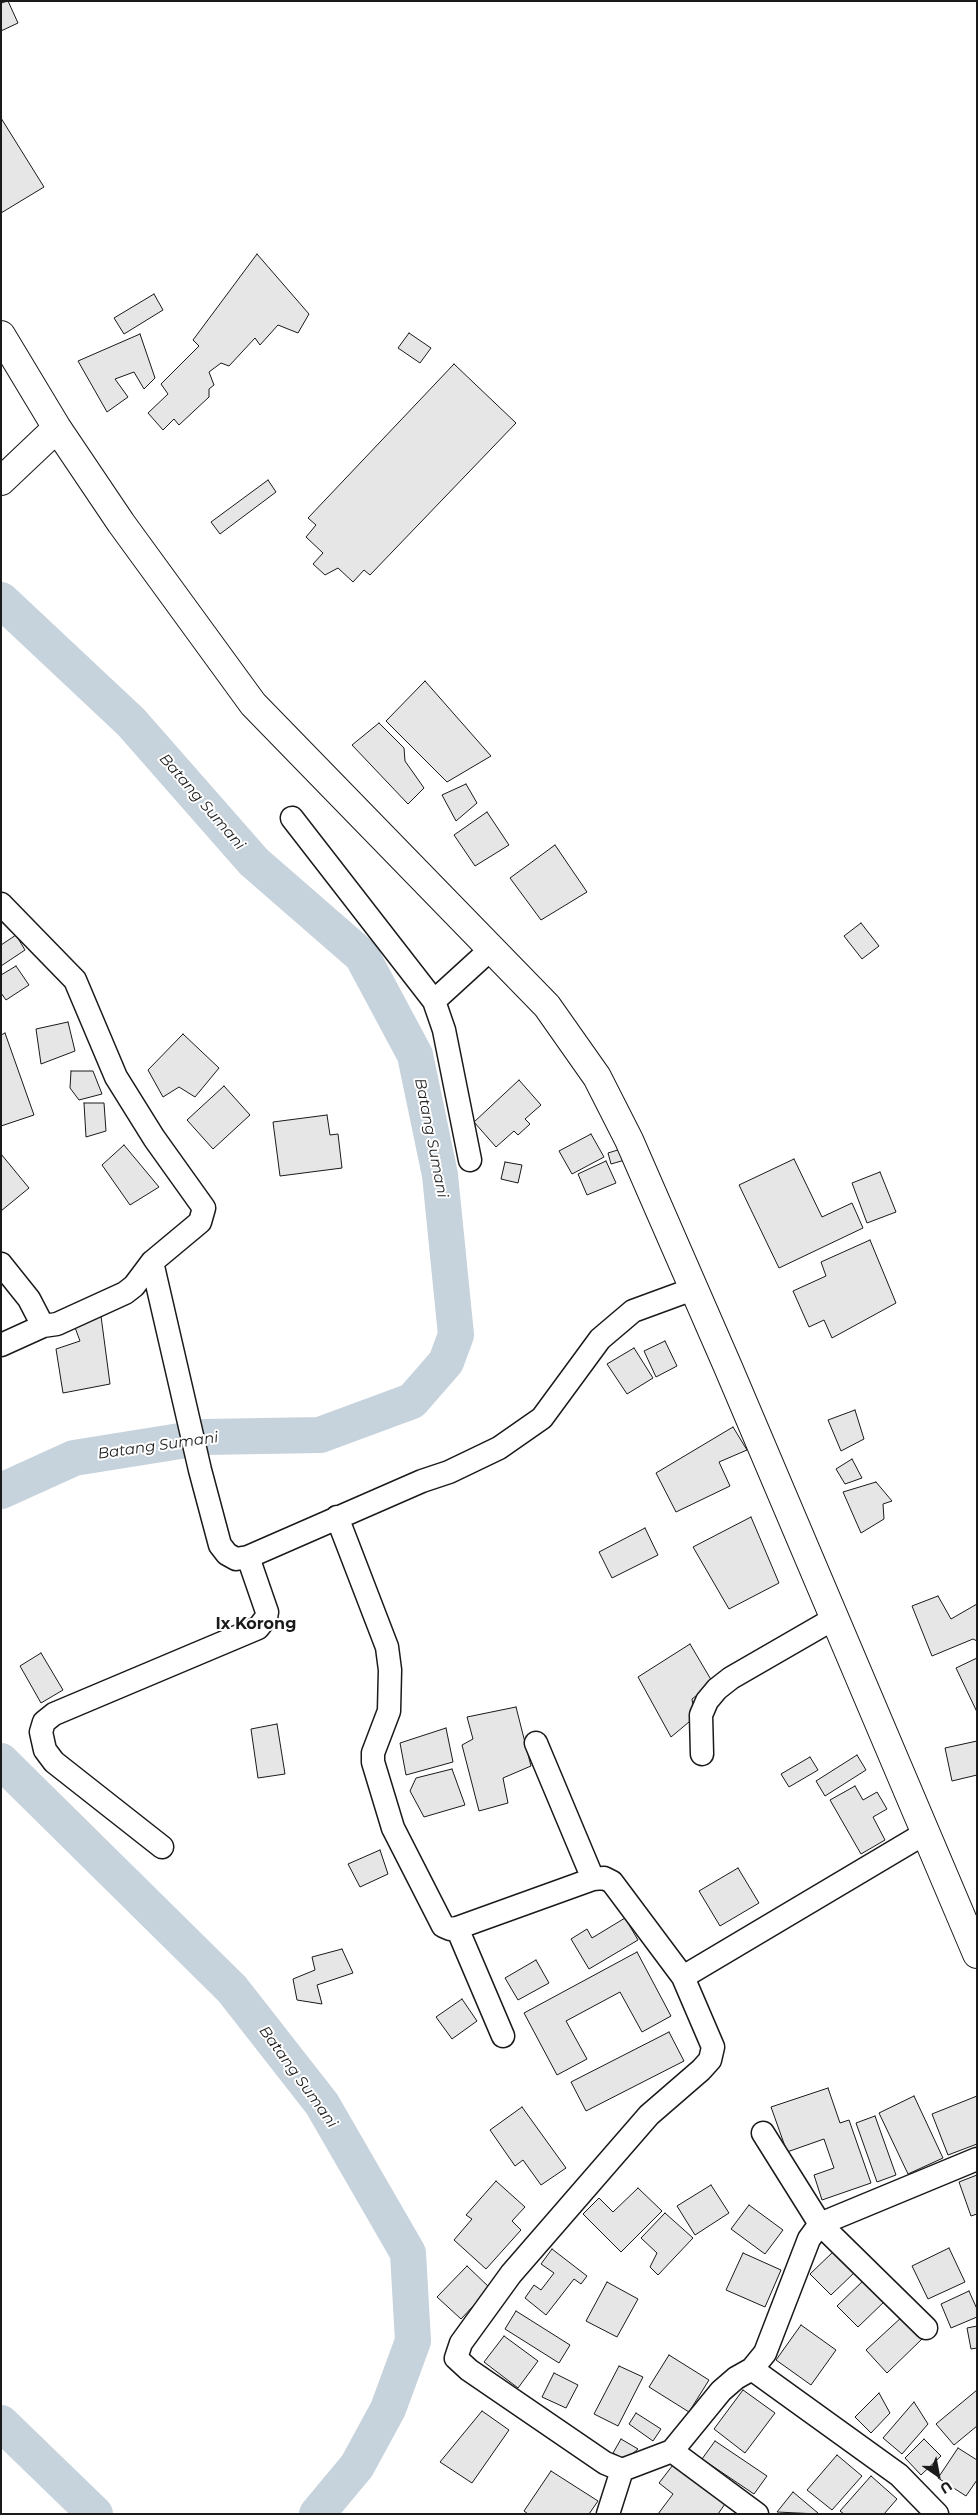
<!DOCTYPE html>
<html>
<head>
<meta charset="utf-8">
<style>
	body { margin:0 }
	#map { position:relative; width:978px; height:2515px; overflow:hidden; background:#fff; font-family:Montserrat,sans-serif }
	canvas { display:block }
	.frame { position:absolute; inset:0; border:2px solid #1a1a1a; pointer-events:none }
	.north { position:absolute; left:913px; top:2450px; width:50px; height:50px; -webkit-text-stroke:4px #fff; paint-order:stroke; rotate:147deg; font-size:14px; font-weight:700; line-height:20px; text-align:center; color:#1a1a1a }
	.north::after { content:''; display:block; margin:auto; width:18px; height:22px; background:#1a1a1a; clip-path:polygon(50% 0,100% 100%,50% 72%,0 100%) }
</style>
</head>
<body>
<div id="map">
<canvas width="978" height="2515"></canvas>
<div class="frame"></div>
<div class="north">U</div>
</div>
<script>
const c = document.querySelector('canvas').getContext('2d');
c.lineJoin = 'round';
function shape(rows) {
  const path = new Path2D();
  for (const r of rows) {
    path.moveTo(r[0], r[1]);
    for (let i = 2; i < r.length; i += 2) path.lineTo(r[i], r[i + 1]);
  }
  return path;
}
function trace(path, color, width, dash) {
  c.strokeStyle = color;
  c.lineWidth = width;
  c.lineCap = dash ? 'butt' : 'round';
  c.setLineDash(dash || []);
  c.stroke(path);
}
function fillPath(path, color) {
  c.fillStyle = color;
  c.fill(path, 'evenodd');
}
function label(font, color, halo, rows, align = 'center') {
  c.font = font + ' Montserrat,sans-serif';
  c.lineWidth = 4;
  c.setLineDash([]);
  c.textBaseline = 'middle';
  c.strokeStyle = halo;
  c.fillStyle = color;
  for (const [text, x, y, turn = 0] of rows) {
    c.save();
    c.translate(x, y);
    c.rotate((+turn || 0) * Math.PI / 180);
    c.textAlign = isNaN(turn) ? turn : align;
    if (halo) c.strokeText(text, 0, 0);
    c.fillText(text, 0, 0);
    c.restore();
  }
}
const river = shape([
	[1,600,131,722,254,862,362,956,415,1055,440,1175,456,1335,446,1362,412,1401,320,1435,205,1437,74,1458,1,1491],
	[1,1761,232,1989,322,2104,408,2253,413,2341,388,2409,357,2466,317,2514],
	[1,2423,95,2514]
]);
const building = shape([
	[8,1,18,23,1,31,1,3,8,1],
	[1,118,44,187,1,213,1,118],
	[257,254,309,314,298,333,278,325,260,345,255,338,229,366,221,363,209,372,214,385,209,389,209,397,179,425,174,419,163,430,148,413,168,394,161,384,199,346,193,340,257,254],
	[154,294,163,310,124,334,114,318,154,294],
	[409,333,431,348,420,363,398,348,409,333],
	[140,334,155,378,144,389,134,372,115,379,128,397,107,412,78,361,140,334],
	[454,364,516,423,370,575,364,570,353,582,338,568,325,575,313,564,323,553,306,537,316,525,308,518,454,364],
	[268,480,276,492,220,534,211,522,268,480],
	[425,681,491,756,447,782,386,721,425,681],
	[379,723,404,748,405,761,424,788,408,804,352,745,379,723],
	[466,784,477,803,456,821,442,795,466,784],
	[487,812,509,845,475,866,454,835,487,812],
	[555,845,587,892,541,920,510,878,555,845],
	[861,923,879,946,862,959,844,936,861,923],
	[16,935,25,950,1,966,1,945,16,935],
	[16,966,29,985,6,1000,1,993,1,975,16,966],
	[68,1022,75,1051,41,1064,36,1029,68,1022],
	[5,1033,34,1115,1,1126,1,1035,5,1033],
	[183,1034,219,1068,195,1097,179,1087,163,1097,148,1070,183,1034],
	[71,1071,93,1071,102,1094,79,1100,70,1088,71,1071],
	[519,1080,541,1105,525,1119,530,1124,518,1135,514,1131,496,1147,474,1122,519,1080],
	[224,1086,250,1115,213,1149,187,1120,224,1086],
	[84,1103,104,1103,106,1131,86,1137,84,1103],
	[327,1115,330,1135,338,1134,342,1168,280,1176,273,1122,327,1115],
	[591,1134,604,1157,572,1174,559,1151,591,1134],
	[124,1145,159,1187,130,1205,102,1165,124,1145],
	[621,1149,625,1160,611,1164,608,1153,621,1149],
	[1,1154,29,1188,1,1211,1,1154],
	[794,1159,822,1217,852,1203,863,1228,779,1268,739,1185,794,1159],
	[606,1161,616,1183,587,1195,578,1174,606,1161],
	[505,1162,522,1165,518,1183,501,1179,505,1162],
	[880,1172,896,1212,867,1223,852,1183,880,1172],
	[870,1240,896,1303,832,1338,824,1320,809,1327,793,1291,826,1276,821,1262,870,1240],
	[101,1316,110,1384,63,1393,56,1349,80,1341,73,1322,101,1316],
	[665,1341,677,1366,656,1377,644,1351,665,1341],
	[634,1348,653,1378,627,1394,607,1364,634,1348],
	[855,1410,864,1439,841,1451,828,1420,855,1410],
	[733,1427,747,1450,719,1462,730,1486,676,1512,656,1473,733,1427],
	[852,1459,862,1478,845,1484,836,1469,852,1459],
	[876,1482,892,1501,883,1504,884,1519,861,1533,843,1492,876,1482],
	[751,1517,779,1583,729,1609,693,1547,751,1517],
	[645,1528,658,1555,612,1578,599,1552,645,1528],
	[938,1596,951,1619,977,1604,977,1641,973,1639,932,1656,912,1606,938,1596],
	[690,1644,713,1683,692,1699,695,1717,671,1737,638,1677,690,1644],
	[41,1653,63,1690,41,1703,20,1666,41,1653],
	[977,1658,977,1712,956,1668,977,1658],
	[516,1707,531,1766,503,1778,508,1803,479,1811,462,1745,473,1739,467,1717,516,1707],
	[277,1724,285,1774,258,1778,251,1729,277,1724],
	[446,1728,453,1762,406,1775,400,1743,446,1728],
	[977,1741,977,1775,952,1781,945,1748,977,1741],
	[857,1755,866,1770,825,1796,816,1781,857,1755],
	[810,1757,818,1770,789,1787,781,1774,810,1757],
	[452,1769,465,1805,424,1817,410,1791,416,1778,452,1769],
	[855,1786,863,1800,877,1792,887,1809,873,1817,885,1840,861,1854,830,1800,855,1786],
	[380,1850,388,1874,360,1887,348,1864,380,1850],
	[738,1868,759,1903,720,1926,699,1891,738,1868],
	[625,1918,638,1940,589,1969,571,1939,587,1929,592,1938,625,1918],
	[342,1949,353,1973,317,1985,322,2004,297,2000,293,1979,315,1970,312,1957,342,1949],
	[637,1952,671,2016,642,2032,620,1992,566,2021,587,2059,557,2075,524,2013,637,1952],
	[536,1960,549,1983,518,2000,505,1978,536,1960],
	[462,1999,477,2021,452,2039,436,2017,462,1999],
	[669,2032,684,2061,586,2111,571,2082,669,2032],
	[828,2088,840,2123,849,2120,871,2183,822,2200,814,2175,834,2168,824,2139,787,2152,771,2107,828,2088],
	[914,2096,943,2158,908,2174,879,2113,914,2096],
	[977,2096,977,2144,948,2155,932,2114,977,2096],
	[522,2107,566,2168,541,2185,523,2160,515,2166,490,2130,522,2107],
	[875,2116,896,2175,877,2182,856,2123,875,2116],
	[977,2175,977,2214,971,2216,959,2182,977,2175],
	[496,2181,525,2207,512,2221,521,2230,486,2269,454,2240,472,2219,466,2215,496,2181],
	[711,2185,729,2213,695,2235,677,2206,711,2185],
	[638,2188,662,2211,621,2252,583,2214,599,2198,613,2212,638,2188],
	[749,2205,783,2230,765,2254,731,2229,749,2205],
	[665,2213,693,2238,658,2275,650,2267,657,2253,641,2238,665,2213],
	[949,2248,965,2282,928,2299,912,2266,949,2248],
	[552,2249,587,2276,581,2284,574,2279,546,2315,525,2298,534,2285,541,2290,554,2273,541,2264,552,2249],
	[834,2251,855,2272,831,2295,810,2274,834,2251],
	[743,2253,781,2270,765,2307,726,2290,743,2253],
	[467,2266,490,2288,461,2319,437,2297,467,2266],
	[865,2279,886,2300,858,2327,837,2306,865,2279],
	[607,2282,638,2299,617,2337,586,2321,607,2282],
	[969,2291,977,2309,977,2317,951,2328,941,2304,969,2291],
	[516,2311,570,2345,559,2363,505,2329,516,2311],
	[903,2316,923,2338,887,2373,866,2350,903,2316],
	[801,2325,836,2350,811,2385,776,2360,801,2325],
	[977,2326,977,2348,971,2349,967,2328,977,2326],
	[504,2336,538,2361,518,2388,484,2362,504,2336],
	[669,2355,709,2380,689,2412,649,2387,669,2355],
	[619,2366,643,2377,618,2426,594,2414,619,2366],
	[554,2373,578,2385,566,2408,542,2397,554,2373],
	[743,2390,775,2413,745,2453,714,2429,743,2390],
	[977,2390,977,2426,954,2445,936,2424,977,2390],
	[879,2393,890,2413,871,2433,855,2417,879,2393],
	[914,2402,928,2424,902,2454,883,2438,914,2402],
	[482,2411,509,2430,472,2483,440,2462,482,2411],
	[636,2413,661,2429,653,2441,629,2424,636,2413],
	[621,2439,638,2449,625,2460,613,2453,621,2439],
	[924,2439,941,2456,921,2475,905,2458,924,2439],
	[715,2441,767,2476,754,2494,702,2459,715,2441],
	[958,2448,977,2460,977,2480,966,2496,938,2478,958,2448],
	[837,2455,862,2476,832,2510,807,2490,837,2455],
	[676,2461,727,2501,718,2514,658,2514,673,2494,659,2483,676,2461],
	[551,2471,598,2501,589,2514,528,2514,524,2511,551,2471],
	[871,2476,897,2499,884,2514,844,2514,840,2511,871,2476],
	[793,2492,818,2513,818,2514,777,2512,793,2492]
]);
const minor = shape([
	[292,818,434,1001,444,1030,470,1160],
	[1,904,75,980,116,1077,154,1138,204,1208,200,1222,152,1262,134,1286,125,1293,57,1324,43,1326,1,1345],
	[434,1001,492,948],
	[152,1262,200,1470,220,1545,227,1554,236,1559,248,1557,422,1481,449,1472,499,1448,542,1418,600,1339,633,1311,693,1289],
	[1,1264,29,1299,43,1326],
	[337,1517,387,1647,390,1670,389,1711,373,1753,373,1762,393,1828,443,1926,450,1929,457,1928,593,1879,604,1878,612,1882,618,1890,683,1977,713,2047,710,2060,701,2070,649,2115,511,2274,461,2343,456,2358,469,2370,605,2463,622,2470],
	[536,1743,593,1879],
	[702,1754,701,1715,707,1701,717,1689,731,1678,835,1618],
	[162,1847,54,1762,45,1750,41,1732,44,1722,54,1714,258,1628,266,1618,267,1612,248,1557],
	[457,1928,503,2036],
	[683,1977,927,1832],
	[926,2328,820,2224,977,2159],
	[752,2369,899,2475,937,2514],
	[672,2451,757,2514],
	[608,2514,622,2470,672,2451,721,2391,736,2378,752,2369,765,2353,809,2239,820,2224,763,2133]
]);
const highway = shape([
	[1,335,57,428,121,523,253,704,547,1006,597,1077,629,1140,728,1367,977,1954],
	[1,481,57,428]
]);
const waterNames = [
	["Batang Sumani",202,802,49],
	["Batang Sumani",431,1138,79],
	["Batang Sumani",158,1446,-8],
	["Batang Sumani",298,2077,54]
];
const quarterNames = [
	["Ix Korong",256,1624]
];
trace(river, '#c6d2dc', 36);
fillPath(building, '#e6e6e6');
trace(building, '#1a1a1a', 1);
trace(minor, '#1a1a1a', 25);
trace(highway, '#1a1a1a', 30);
trace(minor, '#fff', 22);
trace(highway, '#fff', 28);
label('italic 15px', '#1a1a1a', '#fff', waterNames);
label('bold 16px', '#1a1a1a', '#fff', quarterNames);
</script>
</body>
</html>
